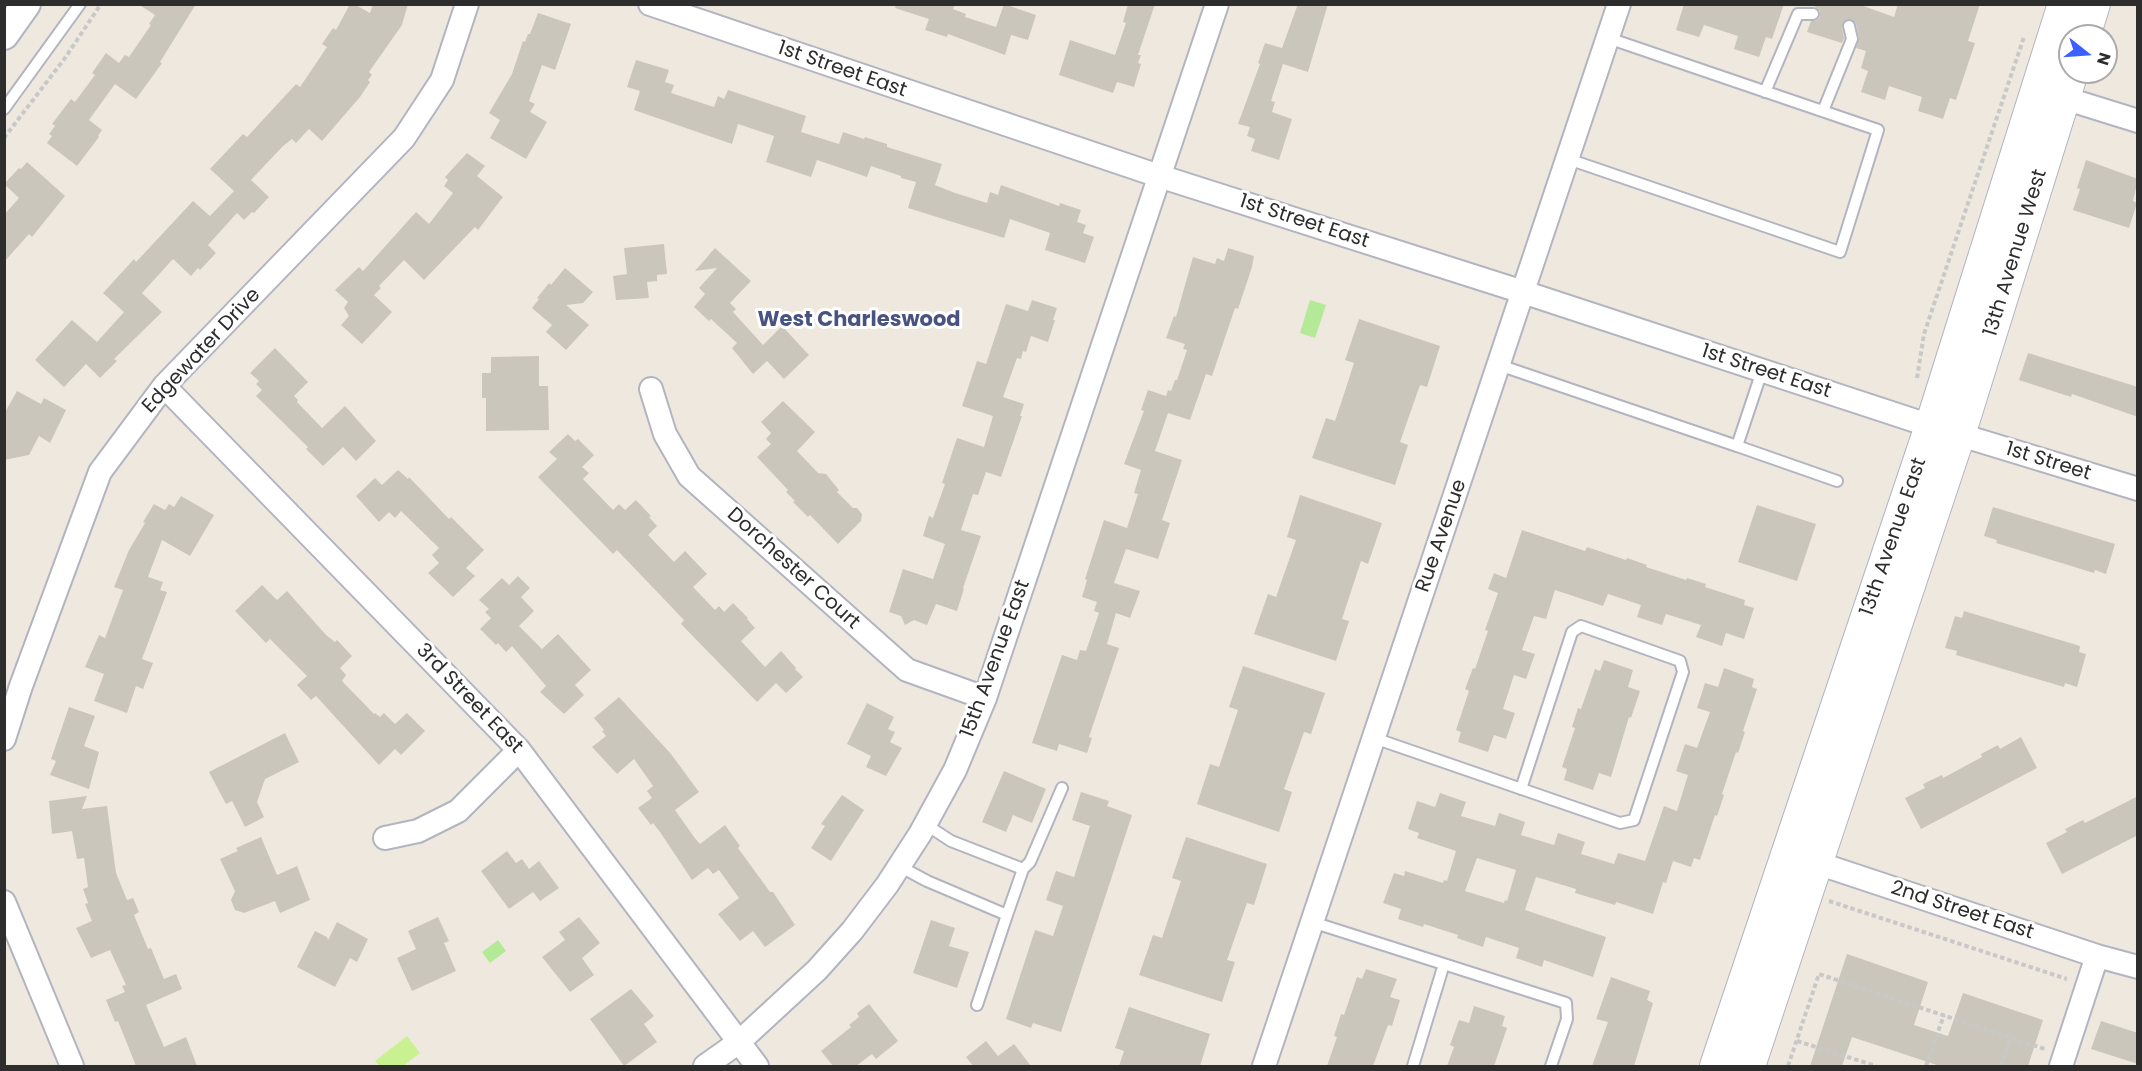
<!DOCTYPE html>
<html>
<head>
<meta charset="utf-8">
<style>
	body { margin:0 }
	#map { position:relative; width:2142px; height:1071px; overflow:hidden; background:#efe8de; font-family:Poppins,sans-serif }
	canvas { display:block }
	.frame { position:absolute; inset:0; border:6px solid #2d2d2d; pointer-events:none }
	.north { position:absolute; left:2058px; top:24px; width:60px; height:60px; box-sizing:border-box; background:#fff; border:2px solid #ababab; border-radius:50%; rotate:107deg; font-size:16px; font-weight:700; line-height:24px; text-align:center; color:#2d2d2d }
	.north::after { content:''; display:block; margin:auto; width:21px; height:27px; background:#3b60ff; clip-path:polygon(50% 0,100% 100%,50% 72%,0 100%) }
</style>
</head>
<body>
<div id="map">
<canvas width="2142" height="1071"></canvas>
<div class="frame"></div>
<div class="north">N</div>
</div>
<script>
const c = document.querySelector('canvas').getContext('2d');
c.lineJoin = 'round';
function fillPath(path, color) {
  c.fillStyle = color;
  c.fill(path, 'evenodd');
}
function shape(rows) {
  const path = new Path2D();
  for (const r of rows) {
    path.moveTo(r[0], r[1]);
    for (let i = 2; i < r.length; i += 2) path.lineTo(r[i], r[i + 1]);
  }
  return path;
}
function trace(path, color, width, dash) {
  c.strokeStyle = color;
  c.lineWidth = width;
  c.lineCap = dash ? 'butt' : 'round';
  c.setLineDash(dash || []);
  c.stroke(path);
}
function label(font, color, halo, rows, align = 'center') {
  c.font = font + ' Poppins,sans-serif';
  c.lineWidth = 6;
  c.setLineDash([]);
  c.textBaseline = 'middle';
  c.strokeStyle = halo;
  c.fillStyle = color;
  for (const [text, x, y, turn = 0] of rows) {
    c.save();
    c.translate(x, y);
    c.rotate((+turn || 0) * Math.PI / 180);
    c.textAlign = isNaN(turn) ? turn : align;
    if (halo) c.strokeText(text, 0, 0);
    c.fillText(text, 0, 0);
    c.restore();
  }
}
const green = shape([
	[1310,300,1326,305,1315,338,1300,333],
	[498,940,506,951,490,963,482,952]
]);
const pitch = shape([
	[407,1036,420,1053,403,1066,380,1066,375,1061]
]);
const building = shape([
	[138,4,196,4,160,62,162,63,136,99,115,84,89,120,102,130,98,136,99,137,77,166,47,143,52,136,49,134,55,126,52,124,71,99,75,102,95,75,92,73,106,53,119,63,125,55,129,57,151,25,149,24,155,15],
	[350,4,354,4,370,13,373,4,408,4,402,25,369,72,372,75,368,80,370,82,360,97,322,141,309,129,296,143,292,139,283,146,251,180,269,197,254,213,252,212,244,220,237,213,208,245,216,253,200,270,198,268,191,276,173,259,142,293,162,312,114,359,117,361,100,378,86,364,64,387,35,360,72,320,97,342,124,312,103,293,134,259,136,262,193,201,210,216,234,191,210,169,243,134,247,137,296,84,300,87,327,47,322,44,333,28,336,30],
	[896,4,955,4,953,9,966,14,965,17,996,27,1004,4,1036,15,1028,40,1011,35,1005,55,948,34,947,37,925,30,929,19,895,8],
	[1128,4,1155,4,1138,55,1141,55,1138,63,1141,64,1134,87,1117,82,1113,93,1059,75,1070,40,1115,55,1126,23,1123,22],
	[1298,4,1328,4,1308,72,1283,64,1271,101,1275,102,1272,112,1292,119,1279,160,1251,151,1255,139,1247,136,1250,127,1238,124,1260,64,1258,63,1265,43,1282,48],
	[1684,4,1784,4,1772,39,1766,37,1759,57,1734,49,1738,36,1704,25,1699,37,1676,30],
	[1816,4,1858,4,1894,17,1898,4,1980,4,1968,41,1975,43,1956,100,1950,98,1943,119,1918,111,1922,97,1889,86,1885,100,1861,92,1868,71,1861,68,1866,51,1856,48,1859,38,1856,24,1851,19,1844,21,1842,27,1844,38,1842,43,1807,32,1811,21,1816,21,1820,17,1820,11,1815,7],
	[538,13,571,24,555,70,542,65,529,101,535,104,530,112,547,122,526,159,490,138,500,120,489,113,512,74,523,41,525,42,528,34,530,34],
	[636,60,669,70,665,82,674,85,671,93,714,107,718,96,724,99,728,90,806,116,801,132,839,144,843,132,864,139,865,137,887,144,887,147,942,164,935,185,955,193,987,203,990,192,998,195,1001,185,1059,206,1060,203,1081,210,1077,222,1086,225,1083,233,1094,237,1085,263,1045,250,1050,233,1010,219,1004,238,908,208,916,182,901,178,901,176,871,166,867,177,817,160,811,177,766,162,774,136,738,124,732,144,634,110,640,91,627,87],
	[467,153,485,166,477,176,503,197,478,230,475,227,424,280,404,260,379,286,381,288,374,295,392,312,362,344,341,325,349,316,344,308,348,302,335,290,359,267,363,271,416,212,429,224,453,193,444,186,448,180,445,177],
	[2086,160,2138,179,2133,201,2137,203,2129,228,2073,210,2080,189,2077,188],
	[27,162,65,196,32,237,29,234,4,262,4,215,19,198,4,184,19,168,21,169],
	[664,244,667,274,657,275,657,281,647,282,649,298,616,300,613,276,627,274,624,248],
	[715,248,751,281,730,303,736,309,733,312,763,345,782,326,809,355,784,379,767,361,753,374,732,348,737,343,711,319,709,321,694,307,705,294,699,288,717,268,695,271],
	[1228,248,1254,256,1252,267,1238,309,1235,308,1212,376,1206,374,1190,420,1168,413,1155,451,1182,460,1162,520,1170,523,1158,559,1126,549,1114,583,1140,591,1130,618,1116,613,1107,644,1119,648,1089,737,1092,738,1087,753,1059,744,1057,751,1032,743,1062,655,1077,660,1080,650,1086,651,1099,613,1094,611,1097,602,1082,597,1087,580,1085,579,1104,520,1127,528,1138,494,1134,493,1141,470,1124,464,1144,411,1141,410,1148,390,1166,396,1168,390,1171,391,1175,380,1177,380,1187,350,1183,349,1185,344,1166,338,1174,316,1176,317,1193,257,1215,264,1217,258,1224,261],
	[565,268,593,292,583,303,566,305,589,325,566,350,546,332,552,325,532,308,539,299,537,298,549,283,551,285],
	[1032,300,1057,308,1053,320,1055,320,1048,342,1031,336,1026,352,1023,351,1021,359,1017,358,1003,397,1024,404,1020,416,1022,416,1001,477,986,472,978,495,973,494,961,530,981,536,963,588,964,589,957,611,936,604,927,625,914,620,905,625,901,616,889,612,903,569,933,579,945,544,923,536,929,516,933,518,945,484,942,483,957,438,984,447,993,416,962,406,977,361,986,364,1006,304,1028,311],
	[1359,319,1440,346,1427,387,1420,385,1400,442,1408,445,1395,485,1312,458,1326,418,1335,421,1345,391,1354,363,1345,360],
	[275,348,308,382,294,396,298,400,297,402,322,428,345,406,376,441,356,461,343,447,323,466,306,449,308,447,256,396,262,390,256,384,259,381,250,373],
	[2028,353,2138,387,2138,417,2072,394,2071,397,2019,380],
	[539,356,539,386,548,386,549,430,486,431,486,398,482,398,482,373,491,373,491,357],
	[17,391,41,404,44,398,66,410,50,443,39,436,29,455,4,460,4,414],
	[783,401,815,432,797,451,818,473,826,474,839,490,837,492,853,508,857,508,862,514,861,521,838,544,810,515,808,517,793,502,795,501,786,492,788,490,757,457,771,444,766,439,771,433,761,422],
	[568,434,575,441,578,439,594,455,582,467,589,473,583,479,613,510,619,504,625,510,636,500,651,516,649,517,657,526,648,535,674,562,685,551,707,574,693,587,715,610,719,606,724,612,733,603,748,618,747,619,755,628,741,641,765,667,781,651,796,668,795,669,803,677,786,693,776,683,757,702,681,624,684,620,617,550,613,554,538,477,557,459,549,452],
	[398,470,408,479,409,477,449,519,451,517,484,550,466,568,475,576,453,597,428,573,439,563,432,555,439,548,401,511,395,518,389,512,379,522,356,496,375,478,382,485],
	[1300,495,1382,523,1368,564,1361,561,1342,619,1349,621,1336,661,1254,634,1268,594,1276,597,1296,540,1287,537],
	[181,496,214,515,190,556,162,540,148,577,163,582,160,590,167,592,142,659,153,663,143,689,136,686,127,713,94,701,104,674,85,667,99,635,105,638,123,590,114,587,129,550,145,523,143,522,154,504,165,510,169,504,174,507],
	[1757,505,1816,524,1797,581,1738,562],
	[1993,507,2115,544,2106,574,2095,570,2094,573,1996,543,1997,540,1984,536],
	[1522,530,1585,551,1587,547,1626,560,1627,558,1647,565,1646,567,1686,580,1687,578,1706,584,1705,587,1745,600,1744,605,1754,608,1744,639,1726,633,1722,646,1696,637,1701,625,1666,614,1662,625,1637,617,1641,605,1608,594,1603,606,1555,590,1546,619,1534,616,1522,650,1535,654,1526,679,1514,675,1503,709,1515,713,1506,739,1494,735,1488,752,1458,742,1461,732,1456,730,1469,691,1465,689,1473,668,1475,669,1488,631,1485,630,1498,593,1488,589,1494,573,1506,578],
	[518,576,530,588,521,597,534,611,519,626,542,649,558,634,591,670,575,685,584,695,564,714,540,692,546,686,512,646,506,652,498,643,496,645,480,629,491,618,485,612,489,609,479,600,502,578,509,585],
	[262,585,277,600,287,591,326,635,335,642,337,640,352,656,340,668,346,675,342,681,374,714,375,713,380,717,384,713,395,724,407,713,425,731,401,755,395,749,379,765,316,696,311,700,297,685,307,676,270,639,266,643,235,611],
	[1964,611,2080,646,2079,652,2086,654,2077,687,2065,683,2064,687,1956,655,1957,651,1945,648,1955,616,1962,618],
	[1604,660,1633,670,1628,687,1640,691,1631,718,1629,717,1611,777,1599,773,1593,790,1564,780,1567,769,1562,767,1575,728,1572,727,1578,708,1581,709,1595,669,1600,671],
	[1243,666,1325,693,1311,734,1304,732,1284,789,1292,792,1279,832,1197,804,1210,764,1219,767,1238,710,1229,707],
	[1724,668,1754,679,1752,687,1757,689,1743,731,1745,732,1738,753,1736,752,1722,794,1724,795,1717,816,1715,815,1700,860,1694,858,1691,867,1673,861,1666,883,1663,882,1653,914,1616,902,1615,905,1575,893,1576,889,1536,877,1525,910,1606,937,1593,977,1544,960,1542,967,1516,958,1519,948,1486,937,1483,947,1457,938,1458,935,1424,924,1423,927,1398,919,1401,909,1383,903,1394,873,1404,876,1405,871,1443,883,1444,880,1447,881,1456,851,1417,838,1419,833,1408,829,1417,801,1435,807,1440,793,1466,802,1461,816,1495,826,1499,813,1525,822,1521,835,1554,845,1558,833,1585,842,1581,854,1614,864,1618,853,1645,861,1664,806,1677,811,1688,775,1676,771,1685,744,1697,748,1710,712,1697,708,1705,683,1718,687],
	[1477,858,1516,870,1507,901,1505,900,1504,903,1465,891],
	[619,697,671,754,699,792,675,810,694,837,700,844,725,825,740,846,738,848,770,892,773,892,795,925,765,947,753,931,740,941,718,914,739,898,719,870,713,874,708,868,692,880,660,832,653,823,651,825,638,808,652,798,647,791,653,786,634,759,617,774,592,747,606,736,602,731,604,730,594,718],
	[867,703,894,717,888,729,895,732,890,742,902,748,886,776,866,767,871,756,847,744],
	[69,707,95,716,84,746,99,752,89,789,50,775,56,761,51,759],
	[285,733,299,762,265,779,257,802,264,817,245,827,232,801,226,804,209,772],
	[2021,737,2037,768,1921,829,1905,798,1925,788,1923,784,1942,775,1943,778,1982,757,1981,754,1998,745,2000,749],
	[1004,771,1046,789,1032,823,1013,815,1006,832,982,822],
	[1081,792,1109,801,1107,806,1132,815,1061,1032,1033,1023,1031,1028,1006,1019,1035,930,1053,936,1063,906,1046,900,1056,871,1074,877,1090,826,1072,820],
	[842,795,864,810,831,861,811,848,825,826,821,824],
	[87,796,82,809,107,806,116,873,127,900,133,898,139,912,134,915,148,949,151,948,164,979,176,974,182,989,146,1005,164,1047,186,1037,197,1066,136,1066,118,1021,115,1022,106,1000,125,992,122,986,126,985,110,950,91,958,76,928,92,921,85,904,88,903,83,889,88,887,84,858,77,859,72,831,52,834,49,801],
	[2138,796,2138,835,2062,874,2046,843,2067,832,2065,829,2083,820,2085,823],
	[261,837,277,875,297,866,310,900,280,913,275,901,244,913,235,910,231,900,235,891,220,859,238,851,236,848],
	[1186,837,1267,864,1254,905,1247,903,1227,960,1235,962,1222,1002,1139,975,1153,935,1162,938,1181,881,1172,878],
	[507,851,516,863,522,859,529,869,539,861,559,888,540,901,533,892,509,909,481,871],
	[438,917,449,941,444,943,456,971,412,991,397,958,416,949,408,931],
	[579,917,600,943,582,958,594,975,570,992,542,957,565,940,559,932],
	[931,920,955,928,949,946,969,952,957,988,913,973],
	[337,922,368,939,357,962,350,958,335,987,297,967,315,931,327,937,328,940],
	[1847,954,1928,982,1914,1025,1948,1036,1963,993,2043,1020,2028,1066,1940,1066,1852,1037,1842,1066,1810,1066],
	[1366,969,1397,979,1390,997,1400,1000,1392,1026,1388,1025,1373,1066,1327,1066,1337,1037,1334,1036,1341,1014,1344,1015,1357,977,1362,979],
	[1611,977,1650,991,1647,1000,1653,1003,1634,1066,1592,1066,1608,1022,1596,1019],
	[631,989,654,1016,644,1024,657,1042,624,1066,590,1019],
	[869,1004,898,1041,876,1059,872,1054,856,1066,833,1066,821,1051,851,1027,849,1025,859,1017,857,1013],
	[1474,1006,1505,1016,1502,1026,1507,1028,1494,1066,1447,1066,1454,1047,1450,1045,1459,1020,1469,1023],
	[1129,1007,1210,1034,1200,1066,1119,1066,1124,1051,1115,1048],
	[2101,1021,2138,1033,2138,1064,2091,1049],
	[986,1041,998,1056,1014,1044,1031,1066,973,1066,966,1057]
]);
const path = shape([
	[4,138,65,58,101,4],
	[1917,378,1924,334,2024,37],
	[1829,901,2067,979],
	[1797,1041,1876,1066],
	[1788,1066,1819,974,2045,1049],
	[1926,1066,1944,1015],
	[2001,1066,2010,1038]
]);
const service = shape([
	[1765,92,1798,14,1813,14],
	[4,109,80,4],
	[1823,111,1852,39,1849,26],
	[1568,159,1840,252,1878,130,1608,38],
	[1499,365,1737,446],
	[1762,371,1737,446,1837,481],
	[1374,738,1620,823,1634,820,1683,672,1680,661,1581,626,1572,632,1521,789],
	[899,866,927,881,1007,915,1023,869,951,841,925,824],
	[1023,869,1030,862,1062,788],
	[1312,922,1566,1003,1567,1019,1551,1066],
	[977,1005,1007,915],
	[1413,1066,1444,964]
]);
const minor = shape([
	[650,4,1159,176,1523,292,1931,426,2138,489],
	[2064,98,2138,121],
	[164,386,519,750,757,1066],
	[651,389,665,434,689,476,907,670,985,698],
	[4,739,21,686,100,472,164,386,404,138,442,80,467,4],
	[385,838,418,831,458,811,519,750],
	[1802,858,2097,956,2138,967],
	[4,902,72,1066],
	[705,1066,739,1042,817,970,852,931,887,885,920,834,955,770,985,698,1217,4],
	[1264,1066,1619,4],
	[2061,1066,2097,956]
]);
const tertiary = shape([
	[4,35,26,4]
]);
const secondary = shape([
	[2084,36,2094,4],
	[1716,1066,1931,426,2064,4],
	[1749,1066,1959,435,2072,72]
]);
const streetNames = [
	["1st Street East",842,70,19],
	["1st Street East",1304,222,18],
	["13th Avenue West",2016,253,-73],
	["Edgewater Drive",202,351,-47],
	["1st Street East",1766,372,18],
	["1st Street",2048,462,17],
	["Rue Avenue",1442,536,-71],
	["13th Avenue East",1894,537,-71],
	["Dorchester Court",793,569,42],
	["15th Avenue East",996,659,-70],
	["3rd Street East",469,699,46],
	["2nd Street East",1962,911,18]
];
const neighbourhoodNames = [
	["West Charleswood",859,321]
];
fillPath(green, '#b3e997');
fillPath(pitch, '#c9f192');
fillPath(building, '#cbc6bc');
trace(service, '#b2b5c1', 14);
trace(minor, '#b2b5c1', 26);
trace(tertiary, '#b2b5c1', 32);
trace(secondary, '#b2b5c1', 34);
trace(path, '#c8c8c8', 4, [4.5, 3]);
trace(service, '#fff', 10);
trace(minor, '#fff', 22);
trace(tertiary, '#fff', 28);
trace(secondary, '#fff', 32);
label('20px', '#2d2d2d', '#fff', streetNames);
label('bold 21px', '#495382', '#fff', neighbourhoodNames);
</script>
</body>
</html>
